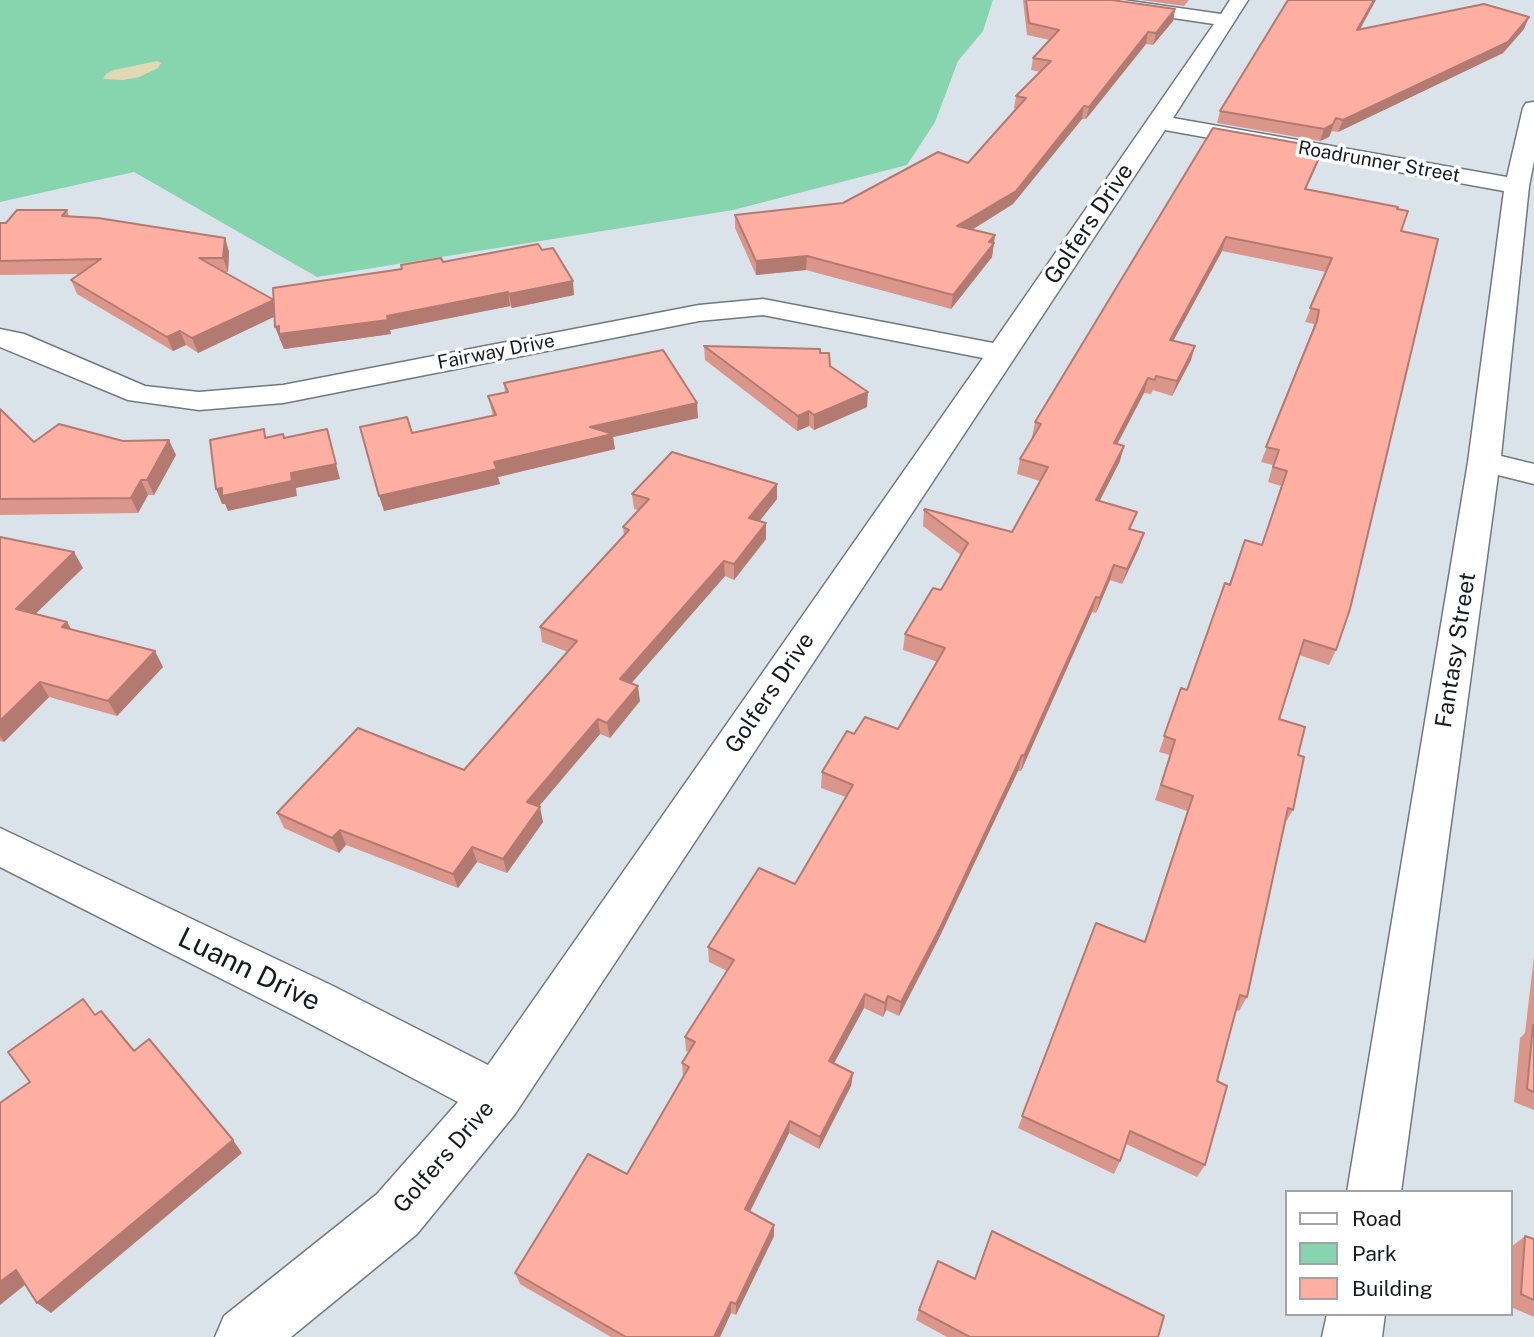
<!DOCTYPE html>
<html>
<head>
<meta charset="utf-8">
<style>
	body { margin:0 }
	#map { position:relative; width:1534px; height:1337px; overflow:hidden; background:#dae3ea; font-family:"Public Sans",sans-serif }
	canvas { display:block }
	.legend { position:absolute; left:1285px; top:1190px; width:228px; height:126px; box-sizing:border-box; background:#fff; border:2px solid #a2a3a5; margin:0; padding:9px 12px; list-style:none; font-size:21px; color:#171a1d }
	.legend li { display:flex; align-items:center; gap:14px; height:35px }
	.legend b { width:35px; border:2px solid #a2a3a5 }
</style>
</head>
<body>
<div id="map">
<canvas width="1534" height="1337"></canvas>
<ul class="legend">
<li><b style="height:9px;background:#fff"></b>Road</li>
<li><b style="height:19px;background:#87d5ae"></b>Park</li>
<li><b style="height:19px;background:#feafa2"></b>Building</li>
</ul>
</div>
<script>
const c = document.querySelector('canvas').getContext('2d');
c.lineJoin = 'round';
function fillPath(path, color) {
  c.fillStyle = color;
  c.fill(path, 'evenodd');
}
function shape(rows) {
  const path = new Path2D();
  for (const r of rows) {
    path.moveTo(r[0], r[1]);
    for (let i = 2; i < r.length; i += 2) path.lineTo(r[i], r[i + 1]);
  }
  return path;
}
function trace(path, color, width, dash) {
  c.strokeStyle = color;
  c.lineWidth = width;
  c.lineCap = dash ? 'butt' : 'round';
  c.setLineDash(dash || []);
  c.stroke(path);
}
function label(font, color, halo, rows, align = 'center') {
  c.font = font + ' "Public Sans",sans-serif';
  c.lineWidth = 7;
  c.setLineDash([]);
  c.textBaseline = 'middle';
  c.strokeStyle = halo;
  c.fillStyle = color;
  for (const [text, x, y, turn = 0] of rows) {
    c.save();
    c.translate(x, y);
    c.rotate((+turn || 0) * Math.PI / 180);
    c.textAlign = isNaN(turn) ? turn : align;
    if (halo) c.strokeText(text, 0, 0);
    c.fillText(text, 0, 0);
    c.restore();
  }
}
const green = shape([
	[0,0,993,0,983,31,958,61,935,122,907,165,733,210,317,277,134,172,0,202]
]);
const sand = shape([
	[157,61,161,63,158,68,139,77,123,80,103,79,106,74,114,70]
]);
const minor = shape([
	[1076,0,1123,0,1221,14,1230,0,1248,0,1173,118,1507,177,1523,108,1526,103,1534,102,1534,161,1529,186,1501,456,1534,464,1534,484,1498,475,1401,1192,1347,1192,1468,462,1504,191,1165,130,515,1114,417,1234,291,1337,215,1337,224,1316,377,1194,458,1102,299,1018,0,867,0,828,333,986,488,1065,983,358,763,315,699,321,283,403,199,410,128,400,0,347,0,329,24,334,145,386,199,392,283,385,699,305,763,299,993,343,1214,24,1085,5,1076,0],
	[1327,1314,1385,1314,1382,1337,1322,1337,1327,1314]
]);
const wall = shape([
	[1023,0,1112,0,1175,9,1173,21,1153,45,1146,44,1086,119,1082,119,1013,204,972,230,995,235,992,257,951,309,806,270,756,275,735,228,735,215,843,203,968,163,1016,109,1014,108,1016,96,1040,72,1031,70,1033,58,1050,40,1027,35],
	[1141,0,1189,0,1184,6],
	[1524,29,1503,53,1338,132,1332,131,1329,137,1320,141,1217,123,1220,111,1360,30],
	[1213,128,1317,164,1306,189,1397,209,1401,231,1336,650,1329,665,1299,655,1279,719,1298,755,1293,810,1284,825,1247,997,1239,1011,1236,1010,1217,1081,1205,1165,1197,1177,1126,1144,1120,1161,1114,1174,1018,1128,1096,923,1144,942,1187,811,1155,800,1170,755,1159,752,1181,688,1187,690,1229,584,1245,540,1262,545,1281,486,1268,482,1273,465,1261,462,1312,332,1314,324,1305,322,1326,272,1222,251,1173,341,1191,360,1172,396,1153,390,1151,394,1144,393,1117,444,1120,461,1099,501,1131,529,1139,548,1122,584,1110,580,1096,613,1092,612,1021,771,1018,771,938,940,899,1016,886,1010,883,1017,864,1008,834,1063,853,1073,851,1086,819,1149,789,1133,750,1212,774,1236,736,1315,731,1313,720,1337,611,1337,520,1284,515,1273,627,1174,683,1077,682,1063,689,1052,686,1051,685,1037,727,971,709,962,708,947,795,884,846,797,821,788,822,772,854,734,898,729,938,662,903,650,905,634,941,590,961,555,923,526,924,510,1012,532,1040,481,1017,474,1020,459,1033,438,1032,437,1035,422],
	[67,210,69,216,225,238,229,252,228,272,223,272,274,300,402,269,401,265,443,262,574,295,512,308,510,306,390,330,391,334,284,349,281,341,280,341,275,316,198,353,186,345,173,351,77,294,71,280,80,274,0,275,0,223,6,223],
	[704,346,820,353,830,366,867,407,814,430,809,426,797,431,705,360],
	[504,383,698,418,613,437,615,449,498,477,500,484,384,511,412,433,493,416,488,396,505,392],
	[0,409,34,442,176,455,154,495,148,495,138,513,0,515],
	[632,494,777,499,759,521,766,539,734,580,725,576,631,683,640,701,610,738,600,734,539,806,543,822,507,873,477,862,458,888,346,845,339,853,284,828,277,813,464,770,568,652,542,642,540,627,624,536,623,527,638,510,634,509],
	[0,537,83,568,35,614,67,622,71,629,163,667,117,716,49,697,4,742,0,741],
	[1534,956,1534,1110,1514,1102,1520,1038,1525,1033],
	[1525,1236,1534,1239,1534,1317,1511,1307,1511,1247],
	[975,1279,1158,1337,947,1337,916,1320,919,1310]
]);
const shadedWall = shape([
	[1374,0,1376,0,1353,42,1357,30],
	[1175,9,1173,21,1153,45,1156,33],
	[1529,17,1524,29,1503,53,1338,132,1343,120],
	[1148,32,1146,44,1086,119,1089,107],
	[1084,106,1082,119,1013,204,955,240,957,226],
	[1336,118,1329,137,1320,141,1324,129],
	[1322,151,1317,164,1300,202,1305,189],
	[995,235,992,257,951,309,953,295],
	[1226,237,1222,251,1166,354,1170,340],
	[225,238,229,252,228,272,223,258],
	[807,256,806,270,756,275,756,261],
	[573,281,574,295,512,308,509,294],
	[508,292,510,306,390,330,391,334,284,349,275,327,387,316],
	[274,300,278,315,198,353,192,338],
	[180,331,186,345,173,351,167,337],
	[1195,346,1191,360,1172,396,1177,381],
	[1148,378,1144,393,1110,458,1114,443],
	[868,392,867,407,814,430,814,415],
	[697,403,698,418,613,437,615,449,498,477,500,484,384,511,379,496,590,427],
	[809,411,809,426,797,431,798,416],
	[327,429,340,479,296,488,297,496,228,511,225,504,222,504,216,489,291,473],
	[169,440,176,455,154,495,147,480],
	[1124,446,1120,461,1092,516,1096,500],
	[141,480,148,495,138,513,131,498],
	[777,484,777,499,750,533,749,518],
	[766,523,766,539,734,580,734,564],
	[1144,533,1139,548,1122,584,1127,569],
	[74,552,83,568,25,624,16,609],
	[724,561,725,576,622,694,620,679],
	[1114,565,1110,580,1096,613,1100,598],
	[1096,597,1092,612,1021,771,1024,756],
	[67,622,76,638,62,627],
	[155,651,163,667,117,716,108,701],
	[40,682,49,697,4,742,0,736,0,721],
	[638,686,640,701,610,738,607,723],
	[598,719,600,734,530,817,527,802],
	[1022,755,1018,771,938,940,899,1016,901,1002],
	[540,807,543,822,507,873,503,859],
	[340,830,346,845,339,853,332,838],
	[472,847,477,862,458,888,453,874],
	[865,994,864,1008,828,1074,829,1061],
	[888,996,886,1010,883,1017,885,1003],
	[853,1073,851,1086,819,1149,820,1137],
	[790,1121,789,1133,745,1221,745,1209],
	[233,1140,242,1153,51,1313,37,1303],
	[774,1225,774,1236,736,1315,736,1304],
	[16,1270,30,1281,0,1305,0,1282],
	[731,1302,731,1313,720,1337,714,1337]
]);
const building = shape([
	[1026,0,1112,0,1175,9,1156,33,1148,32,1089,107,1084,106,1016,191,957,226,995,235,989,242,994,243,953,295,807,256,756,261,735,215,843,203,938,152,968,163,1026,98,1016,96,1051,61,1033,58,1059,30,1029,23,1026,0],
	[1288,0,1374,0,1357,30,1484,4,1529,17,1508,42,1343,120,1336,118,1333,124,1324,129,1220,111,1288,0],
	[1213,128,1320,147,1322,151,1305,189,1398,207,1397,209,1408,211,1401,231,1438,239,1350,609,1336,650,1304,640,1279,719,1305,727,1298,755,1304,757,1293,810,1288,808,1247,997,1240,995,1217,1081,1227,1086,1205,1165,1130,1131,1120,1161,1022,1116,1096,923,1145,942,1193,796,1161,785,1175,740,1164,736,1181,688,1187,690,1225,583,1230,585,1245,540,1262,545,1287,471,1273,467,1279,450,1266,447,1317,321,1319,310,1310,308,1332,258,1226,237,1170,340,1195,346,1177,381,1156,376,1155,380,1148,378,1114,443,1124,446,1096,500,1137,512,1129,529,1144,533,1127,569,1114,565,1100,598,1096,597,1024,756,1022,755,941,926,901,1002,888,996,885,1003,865,994,829,1061,853,1073,820,1137,790,1121,745,1209,774,1225,736,1304,731,1302,714,1337,626,1337,515,1273,588,1154,627,1174,689,1067,682,1063,695,1042,685,1037,734,960,708,947,759,868,795,884,853,785,822,772,847,731,854,734,865,717,898,729,945,648,905,634,933,588,941,590,968,543,924,510,925,509,1012,532,1048,467,1020,459,1041,424,1035,422,1213,128],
	[17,210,67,210,62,216,98,218,225,238,223,258,199,258,274,300,192,338,180,331,167,337,71,280,101,259,0,261,0,223,6,223,17,210],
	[538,244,542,250,553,248,573,281,509,294,508,292,387,316,388,320,279,334,279,326,275,327,273,288,402,269,401,265,441,258,443,262,538,244],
	[704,346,820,349,820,353,829,353,830,366,868,392,814,415,809,411,798,416,704,346],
	[663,350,697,403,590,427,613,434,494,462,497,469,379,496,360,427,407,417,412,433,496,415,488,396,508,392,504,383,663,350],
	[0,409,34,442,59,424,123,441,169,440,147,480,141,480,131,498,0,499,0,409],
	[264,429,265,438,283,434,284,438,327,429,336,464,291,473,292,481,222,496,222,488,216,489,210,440,264,429],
	[672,452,777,484,749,518,766,523,734,564,724,561,620,679,638,686,607,723,598,719,527,802,540,807,503,859,472,847,453,874,340,830,332,838,277,813,358,728,464,770,577,641,540,627,629,530,623,527,649,499,632,494,672,452],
	[0,537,74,552,16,609,67,622,62,627,155,651,108,701,40,682,0,721,0,537],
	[83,999,95,1015,101,1011,134,1051,149,1039,233,1140,37,1303,16,1270,0,1282,0,1103,30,1082,8,1052,83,999],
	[1533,1025,1534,1025,1534,1092,1527,1089,1533,1025],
	[992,1231,1164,1316,1158,1337,970,1337,919,1310,938,1261,975,1279,992,1231],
	[1525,1236,1534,1239,1534,1300,1521,1294,1525,1236]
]);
const farStreetnames = [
	["Roadrunner Street",1379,162,10],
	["Fairway Drive",496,352,-11]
];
const streetNames = [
	["Golfers Drive",1089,224,-56],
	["Fantasy Street",1456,650,-81],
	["Golfers Drive",770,693,-56],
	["Golfers Drive",444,1157,-49]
];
const nearStreetnames = [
	["Luann Drive",249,970,26]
];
fillPath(green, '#87d5ae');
fillPath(sand, '#e2d8b3');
trace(minor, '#70797f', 3);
fillPath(minor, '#fff');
fillPath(wall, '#da968b');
fillPath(shadedWall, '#b27a71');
fillPath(building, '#feafa2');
trace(building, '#b27a71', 2);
label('19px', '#171a1d', '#fff', farStreetnames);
label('23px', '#171a1d', '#fff', streetNames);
label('28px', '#171a1d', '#fff', nearStreetnames);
</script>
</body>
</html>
